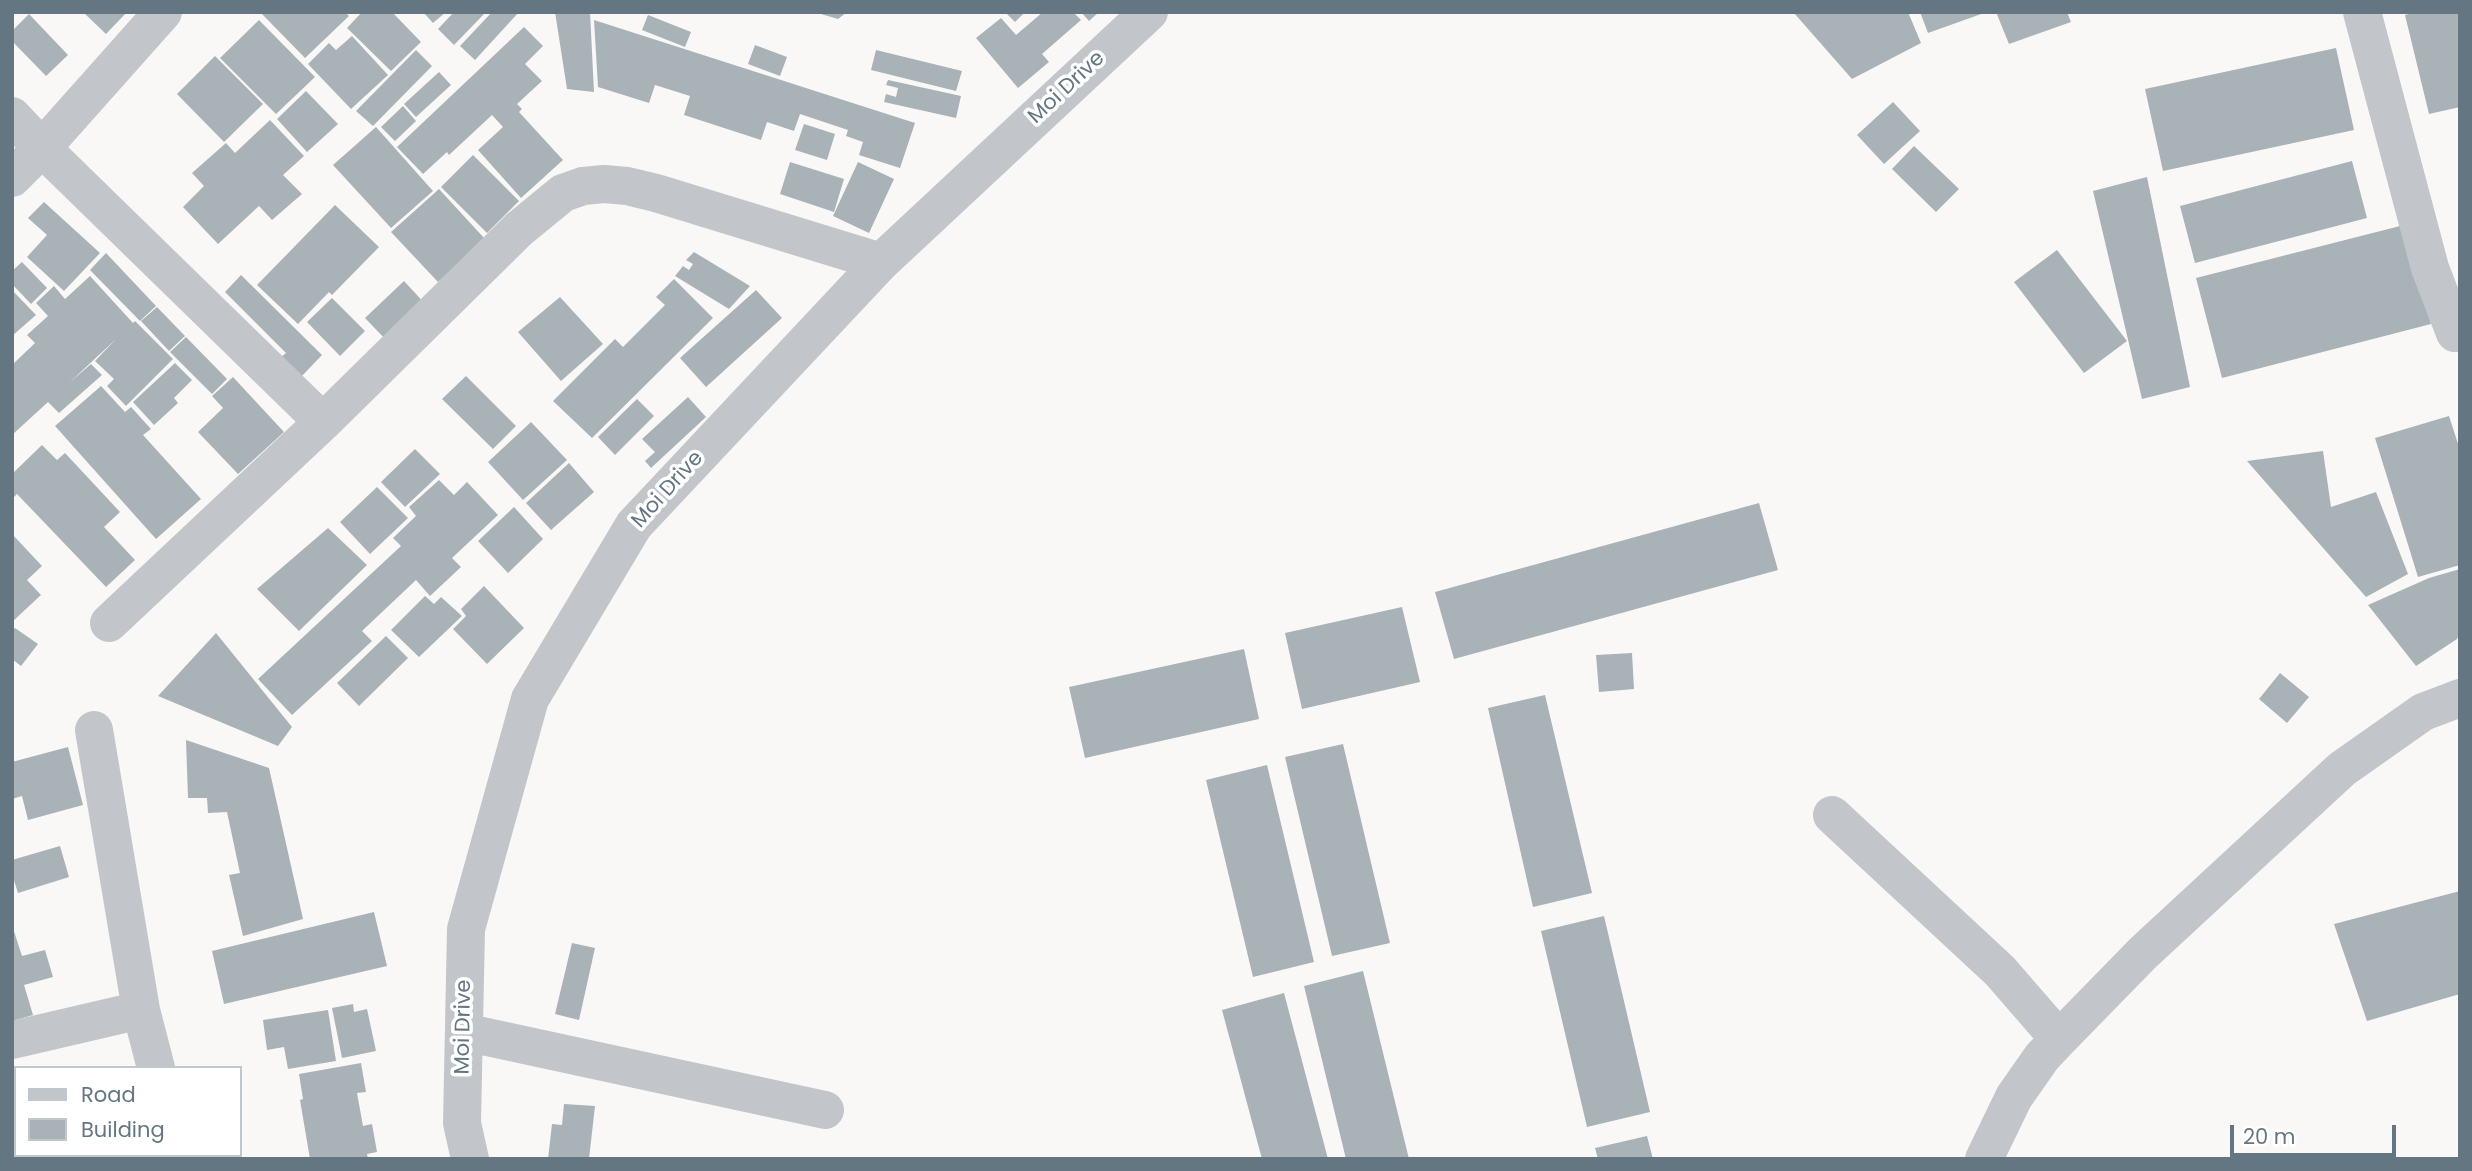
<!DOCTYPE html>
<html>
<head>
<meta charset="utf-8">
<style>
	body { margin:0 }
	#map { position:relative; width:2472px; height:1171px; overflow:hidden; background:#f9f8f6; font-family:Poppins,sans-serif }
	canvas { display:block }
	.frame { position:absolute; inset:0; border:14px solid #647681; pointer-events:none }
	.legend { position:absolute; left:14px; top:1066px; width:228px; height:91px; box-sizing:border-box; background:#fff; border:2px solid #c1c8cd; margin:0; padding:9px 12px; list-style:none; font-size:21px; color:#647681 }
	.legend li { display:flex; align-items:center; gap:14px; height:35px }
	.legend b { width:35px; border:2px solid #c1c8cd }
	.scale { position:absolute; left:2230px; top:1125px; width:166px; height:32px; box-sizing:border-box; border:4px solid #647681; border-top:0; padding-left:9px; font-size:21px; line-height:24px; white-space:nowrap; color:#647681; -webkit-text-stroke:5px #fff; paint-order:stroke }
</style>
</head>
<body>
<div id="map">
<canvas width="2472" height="1171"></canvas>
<div class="frame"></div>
<ul class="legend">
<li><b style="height:9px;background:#c2c6ca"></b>Road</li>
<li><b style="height:19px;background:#a8b2b7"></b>Building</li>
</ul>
<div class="scale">20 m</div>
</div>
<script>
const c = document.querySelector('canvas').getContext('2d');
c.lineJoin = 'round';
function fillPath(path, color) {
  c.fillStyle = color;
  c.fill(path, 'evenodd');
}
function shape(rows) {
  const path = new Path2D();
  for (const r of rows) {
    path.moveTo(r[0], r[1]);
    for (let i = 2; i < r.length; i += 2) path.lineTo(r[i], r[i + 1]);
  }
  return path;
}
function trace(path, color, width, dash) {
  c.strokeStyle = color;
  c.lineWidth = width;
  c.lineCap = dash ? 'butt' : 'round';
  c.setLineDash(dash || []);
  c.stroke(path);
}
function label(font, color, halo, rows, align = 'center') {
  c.font = font + ' Poppins,sans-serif';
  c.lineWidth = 7;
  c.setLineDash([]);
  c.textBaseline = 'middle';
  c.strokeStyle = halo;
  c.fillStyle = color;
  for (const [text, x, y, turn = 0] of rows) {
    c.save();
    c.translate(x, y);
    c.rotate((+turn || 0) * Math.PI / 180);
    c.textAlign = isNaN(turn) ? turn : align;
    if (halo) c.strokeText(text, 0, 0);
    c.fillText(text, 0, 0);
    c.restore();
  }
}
const building = shape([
	[83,12,127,12,106,34],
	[264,12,345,12,349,16,305,58,262,14],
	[362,12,392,12,421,42,391,71,347,28],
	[423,12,446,12,433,23],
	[454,12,486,12,454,45,438,29],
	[492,12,519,12,475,60,460,46],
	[555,12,590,12,594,92,567,89],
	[814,12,847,12,838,19],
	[1005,12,1025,12,1015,22],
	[1043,12,1073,12,1081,20,1042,54,1049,62,1018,88,976,38,1001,18,1016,35],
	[1081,12,1099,12,1089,21],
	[1908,12,1921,43,1852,79,1794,13],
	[1920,12,1984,12,1984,13,1928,33],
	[1996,12,2067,12,2071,22,2009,44],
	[2416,12,2460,12,2460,107,2429,114,2405,15],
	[29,14,68,55,46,76,12,41,12,31],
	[648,15,691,32,685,47,642,30],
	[259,20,315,77,276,114,220,58],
	[594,20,915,123,900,168,859,155,863,142,846,136,848,130,800,114,794,131,767,122,761,140,684,115,690,96,655,85,649,103,598,87],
	[524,27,543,46,525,64,542,81,517,104,522,109,519,112,563,160,521,198,478,150,503,127,492,115,449,155,447,152,423,174,397,147],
	[352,36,388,75,351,109,308,64,329,43,336,50],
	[755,45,787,57,780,76,748,64],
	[2336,48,2354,130,2163,171,2145,89],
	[416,50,432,66,373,126,356,111],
	[876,50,962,71,956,91,871,70],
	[215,56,263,104,224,142,177,94],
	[439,72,451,85,416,117,404,104],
	[888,80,961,96,956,118,884,102,886,94,896,97,898,88,886,85],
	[306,91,338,124,307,152,277,119],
	[1893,102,1920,131,1884,164,1857,135],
	[403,106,416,121,395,141,381,127],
	[270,120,304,156,283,175,302,194,272,220,259,206,218,244,183,207,204,186,192,173,226,143,235,153],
	[804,124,835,134,827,160,795,150],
	[376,127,433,191,391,228,333,165],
	[1914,146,1959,189,1936,212,1892,169],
	[473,155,519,201,487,233,441,187],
	[2352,161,2367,218,2195,263,2180,206],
	[790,162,844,179,834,212,780,194],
	[858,162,894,179,869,233,833,216],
	[2147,177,2190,387,2142,399,2093,191],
	[439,189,485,239,438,282,391,232],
	[44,202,100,253,64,291,27,257,47,235,28,218],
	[335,205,379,247,332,295,329,292,298,324,257,285],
	[2404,225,2431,324,2222,378,2196,278],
	[2057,250,2127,341,2084,373,2014,282],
	[694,252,750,286,729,309,675,276,683,266,689,270,693,264,686,260],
	[106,253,156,306,140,321,90,270],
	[22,262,47,288,31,304,12,284,12,271],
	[241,275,322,355,301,377,281,357,286,353,225,292],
	[90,276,133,323,135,321,173,359,126,406,107,386,114,379,95,361,116,339,69,383,91,364,102,375,59,413,48,402,12,435,12,365,35,343,27,335,48,316,36,303,54,286,65,299],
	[674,279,713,318,592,438,553,401,615,339,623,347,665,305,656,297],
	[404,281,428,307,389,343,365,318],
	[12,290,36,315,12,336],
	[756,290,782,318,706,387,680,358],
	[560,297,603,344,561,381,518,332],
	[332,298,365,331,340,356,307,322],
	[157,307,185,336,169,351,141,321],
	[186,337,227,379,212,394,170,352],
	[175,363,192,380,174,398,178,403,154,425,133,402],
	[466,376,516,426,493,449,442,399],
	[233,377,284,432,238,474,198,432,223,408,212,396],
	[101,386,125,412,131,407,151,429,143,435,201,499,156,539,55,426],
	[688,397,706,417,651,468,645,461,655,452,642,439],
	[637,399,654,416,615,455,598,437],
	[2449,416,2460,450,2460,565,2418,577,2375,438],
	[531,422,567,460,523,500,488,462],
	[42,445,57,460,65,453,120,512,104,527,135,560,106,587,17,494,12,499,12,474],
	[415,449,440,474,405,507,381,482],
	[2323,451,2331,507,2376,492,2408,574,2366,597,2247,461],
	[569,463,594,492,551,530,526,503],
	[439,480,454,495,467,482,498,515,452,558,461,567,430,596,416,580,362,631,372,641,292,715,258,679,401,546,393,538,416,516,409,507],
	[377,487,408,518,370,554,340,522],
	[1759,503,1778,570,1454,659,1435,592],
	[514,507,543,539,508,573,478,541],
	[328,528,367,565,299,631,257,589],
	[12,534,42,566,27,580,41,595,12,622],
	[2460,569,2460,632,2457,639,2416,666,2368,605,2429,578],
	[484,586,524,628,487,664,453,629,466,616,461,609],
	[425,596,434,604,441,597,462,616,419,657,391,630],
	[1402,607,1420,682,1302,709,1285,633],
	[15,628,38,644,21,666,12,659,12,631],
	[216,633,292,727,278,746,158,696],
	[386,636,408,658,359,706,337,683],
	[1244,649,1259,719,1085,758,1069,687],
	[1632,653,1634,689,1599,692,1596,655],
	[2280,673,2309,697,2287,723,2259,699],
	[1545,695,1592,893,1533,907,1488,708],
	[186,740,269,768,303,919,243,936,229,875,240,873,227,812,208,813,207,798,188,798],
	[1343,744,1390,943,1332,956,1285,757],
	[68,747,83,805,28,820,22,796,12,799,12,762],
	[1267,765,1314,962,1253,977,1206,780],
	[60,846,69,877,18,893,12,874,12,860],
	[2460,891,2460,994,2367,1021,2334,924],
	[374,912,387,966,224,1004,212,951],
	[1604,916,1650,1112,1587,1127,1541,931],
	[12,925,22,956,45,950,53,977,24,985,33,1015,12,1021],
	[572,943,595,948,579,1020,555,1014],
	[1363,971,1409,1159,1346,1159,1304,986],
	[1284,993,1328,1159,1262,1159,1222,1010],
	[353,1004,354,1012,367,1009,376,1051,342,1058,332,1008],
	[328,1010,336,1061,288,1069,284,1047,267,1050,263,1020],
	[361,1063,366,1092,357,1093,363,1126,372,1124,377,1152,367,1154,368,1159,310,1159,300,1100,303,1099,299,1074],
	[564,1104,595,1106,589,1159,548,1159,552,1124,562,1125],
	[16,1131,16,1155,59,1155,59,1159,15,1159,12,1132],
	[1647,1136,1653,1159,1598,1159,1595,1148],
	[109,1155,168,1155,169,1159,109,1159]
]);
const minor = shape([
	[2362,12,2430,268,2455,333,2460,333],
	[12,116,42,148,323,422],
	[12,178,42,148,163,12],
	[109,623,323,422,519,229,563,193,583,186,604,184,627,186,656,193,881,262],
	[94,730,141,1010,156,1068],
	[1832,815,2000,971,2059,1039,2042,1057,2014,1097,1984,1159],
	[464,1032,825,1110],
	[2059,1039,2143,953,2342,769,2423,712,2460,698],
	[12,1040,141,1010],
	[178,1155,179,1159],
	[470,1159,462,1123,466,929,530,699,634,525,881,262,1149,12]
]);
const streetNames = [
	["Moi Drive",1067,88,-43],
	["Moi Drive",668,490,-48],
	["Moi Drive",464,1027,-89]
];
fillPath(building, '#a8b2b7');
trace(minor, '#c2c6ca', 38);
label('21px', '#647681', '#fff', streetNames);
</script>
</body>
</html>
